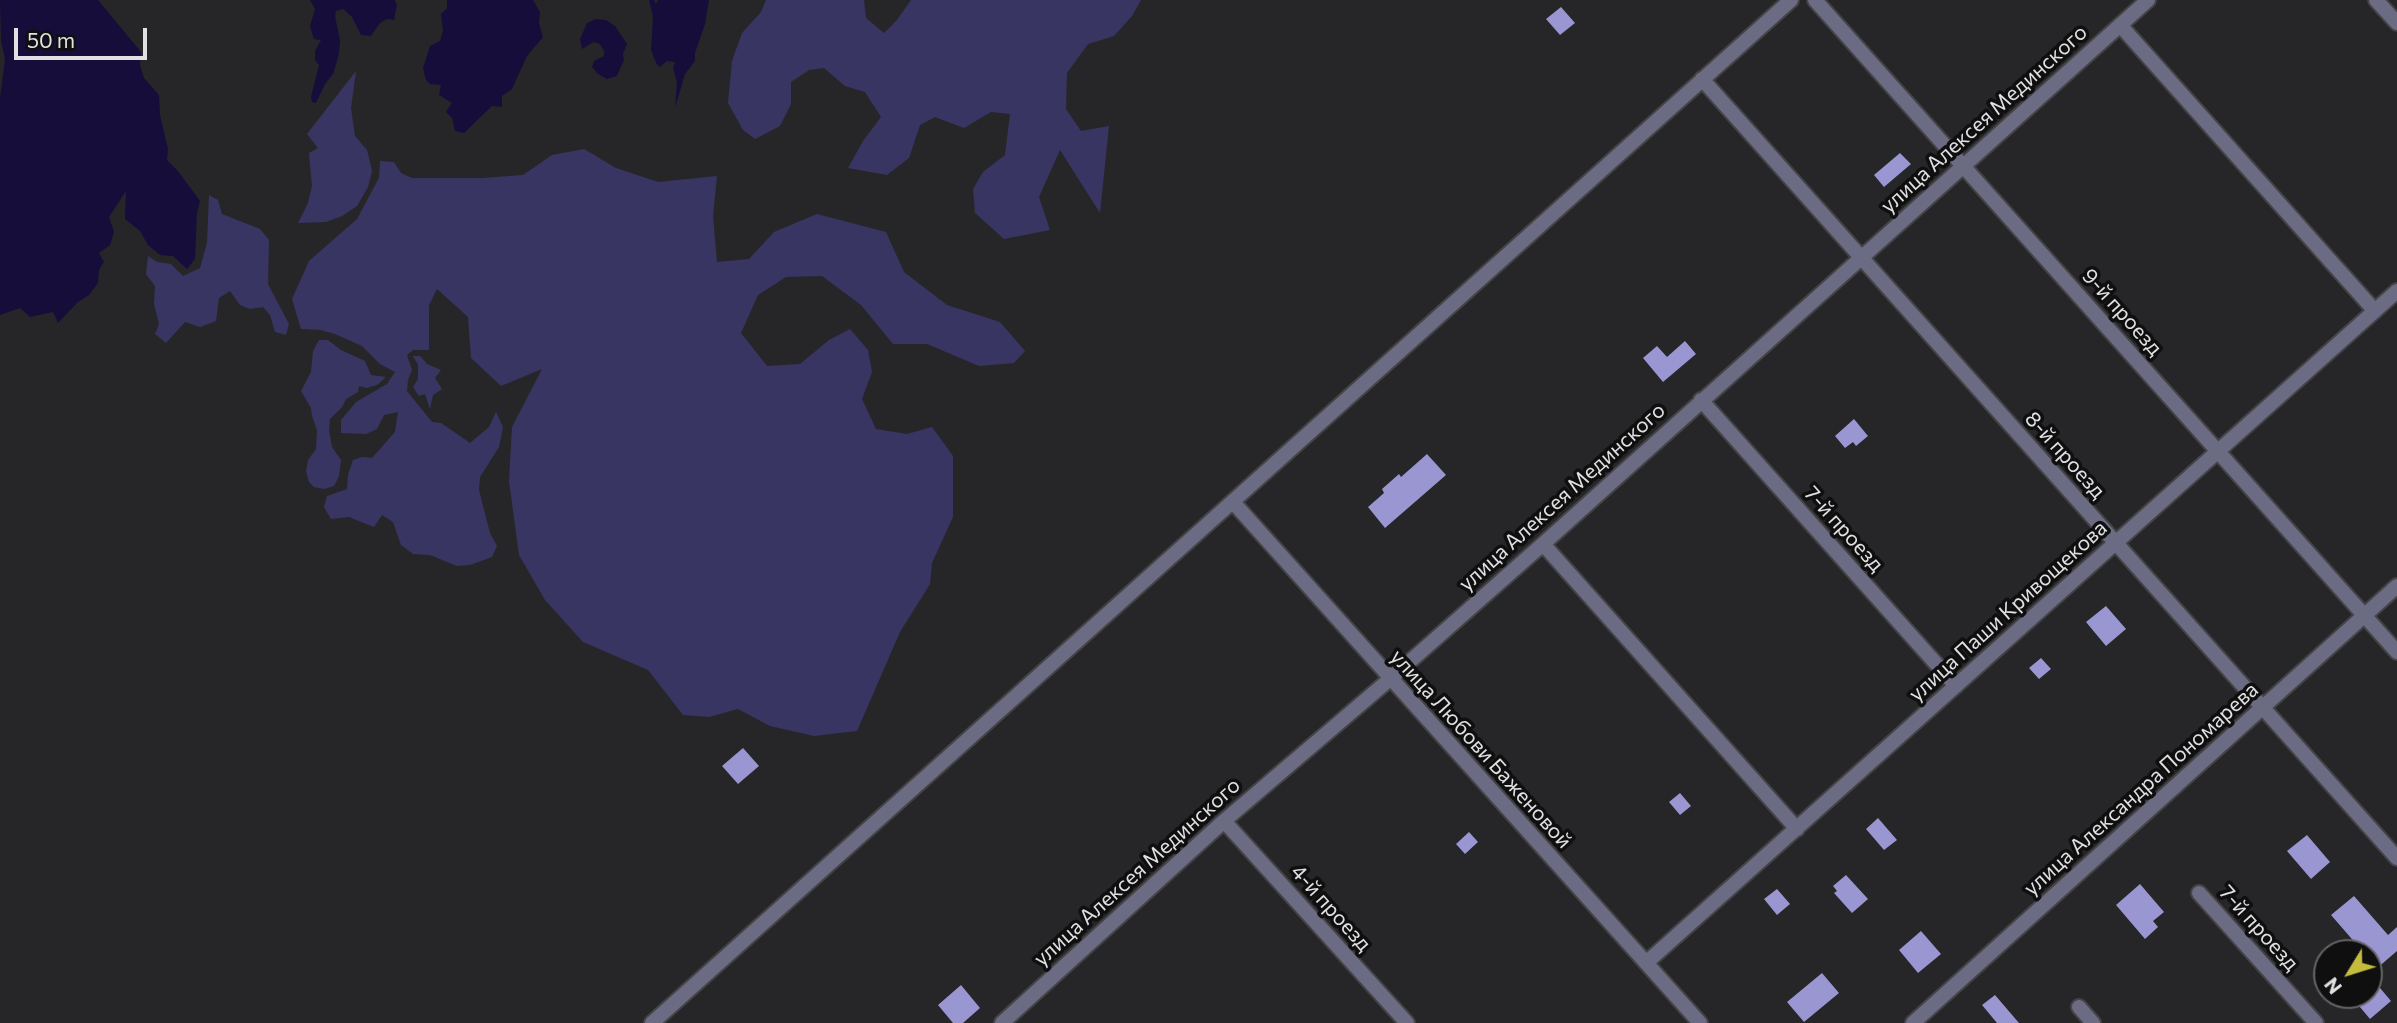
<!DOCTYPE html>
<html>
<head>
<meta charset="utf-8">
<style>
	body { margin:0 }
	#map { position:relative; width:2397px; height:1023px; overflow:hidden; background:#262629; font-family:Commissioner,sans-serif }
	canvas { display:block }
	.north { position:absolute; left:2313px; top:939px; width:70px; height:70px; box-sizing:border-box; background:#0f0f10; border:2px solid #636364; border-radius:50%; rotate:232deg; font-size:19px; font-weight:700; line-height:28px; text-align:center; color:#e1e1e3 }
	.north::after { content:''; display:block; margin:auto; width:24px; height:32px; background:#c4bc3d; clip-path:polygon(50% 0,100% 100%,50% 72%,0 100%) }
	.scale { position:absolute; left:14px; top:28px; width:133px; height:32px; box-sizing:border-box; border:4px solid #e1e1e3; border-top:0; padding-left:9px; font-size:21px; line-height:24px; white-space:nowrap; color:#e1e1e3; -webkit-text-stroke:5px #0f0f10; paint-order:stroke }
</style>
</head>
<body>
<div id="map">
<canvas width="2397" height="1023"></canvas>
<div class="north">N</div>
<div class="scale">50 m</div>
</div>
<script>
const c = document.querySelector('canvas').getContext('2d');
c.lineJoin = 'round';
function fillPath(path, color) {
  c.fillStyle = color;
  c.fill(path, 'evenodd');
}
function shape(rows) {
  const path = new Path2D();
  for (const r of rows) {
    path.moveTo(r[0], r[1]);
    for (let i = 2; i < r.length; i += 2) path.lineTo(r[i], r[i + 1]);
  }
  return path;
}
function trace(path, color, width, dash) {
  c.strokeStyle = color;
  c.lineWidth = width;
  c.lineCap = dash ? 'butt' : 'round';
  c.setLineDash(dash || []);
  c.stroke(path);
}
function label(font, color, halo, rows, align = 'center') {
  c.font = font + ' Commissioner,sans-serif';
  c.lineWidth = 7;
  c.setLineDash([]);
  c.textBaseline = 'middle';
  c.strokeStyle = halo;
  c.fillStyle = color;
  for (const [text, x, y, turn = 0] of rows) {
    c.save();
    c.translate(x, y);
    c.rotate((+turn || 0) * Math.PI / 180);
    c.textAlign = isNaN(turn) ? turn : align;
    if (halo) c.strokeText(text, 0, 0);
    c.fillText(text, 0, 0);
    c.restore();
  }
}
const green = shape([
	[766,0,864,0,866,18,884,33,897,20,911,0,1141,0,1132,16,1114,36,1088,44,1067,73,1066,109,1081,131,1109,126,1100,213,1060,150,1039,197,1050,230,1004,239,975,213,973,189,983,172,1005,155,1010,114,991,112,964,128,935,117,920,125,909,158,887,175,848,168,863,141,881,117,865,92,845,86,824,68,809,70,791,82,791,104,780,126,755,139,743,130,728,103,732,61,742,33,761,12],
	[356,71,351,108,355,136,367,150,372,171,368,187,357,206,342,216,326,222,298,223,308,203,312,186,309,153,318,148,307,134],
	[584,149,616,168,658,182,717,176,713,216,717,262,749,259,774,232,817,214,886,232,904,272,947,305,1000,322,1025,351,1014,363,979,366,927,344,893,344,861,305,822,276,786,277,758,295,741,333,767,366,800,364,829,340,850,329,868,350,872,372,862,399,876,429,907,434,932,427,953,456,953,517,932,563,930,584,900,632,857,731,814,736,770,726,738,709,709,717,683,715,648,670,583,642,545,600,519,555,509,481,512,427,542,369,501,386,471,358,468,317,437,289,429,305,429,350,413,350,407,355,412,370,408,380,407,391,432,422,441,423,470,443,489,427,496,412,503,427,499,447,480,477,479,490,490,533,497,546,492,557,470,565,457,566,430,555,413,554,401,545,393,522,382,515,374,527,349,517,331,519,324,507,327,496,347,489,348,475,353,460,362,457,372,458,395,432,398,412,384,415,377,429,366,434,341,433,341,420,356,402,387,384,395,372,380,364,362,346,335,334,321,330,301,329,292,299,309,261,357,219,379,178,380,161,394,162,401,173,412,178,483,178,523,175,552,155],
	[209,195,218,200,222,214,260,229,269,240,268,284,289,324,286,335,275,332,270,315,263,307,250,309,240,305,230,291,219,298,216,321,200,327,185,322,166,343,155,334,159,324,154,304,155,286,146,274,148,256,157,262,171,264,183,276,200,268,207,243],
	[319,340,328,340,341,350,365,361,371,375,386,377,377,385,367,388,359,386,358,392,346,399,342,407,330,419,329,430,332,447,341,460,339,476,334,486,324,489,314,487,309,482,306,471,308,460,316,449,317,430,312,416,311,408,301,391,311,372,313,351],
	[413,356,420,356,427,364,441,370,435,378,442,389,433,395,430,409,425,394,419,396,413,387,418,379,418,365]
]);
const water = shape([
	[0,0,98,0,141,52,140,65,144,78,159,95,160,115,168,149,167,160,178,171,200,201,197,213,195,259,187,269,173,256,160,255,148,245,140,231,125,219,126,191,109,217,114,232,110,245,99,253,104,262,99,270,98,283,89,295,78,302,58,323,53,312,30,317,20,308,0,315,0,98,5,59,1,41],
	[310,0,394,0,397,4,394,20,387,19,380,23,371,36,361,35,352,17,343,9,336,11,335,16,340,40,339,54,333,74,325,84,316,103,312,102,311,97,319,65,315,60,315,51,321,40,314,39,312,33,310,26,315,9],
	[447,0,533,0,540,12,539,23,543,37,527,56,512,89,502,96,502,107,492,106,464,133,455,131,452,118,446,112,452,103,439,95,441,85,430,84,426,80,423,68,430,46,440,41,443,31,441,14,447,8],
	[649,0,654,0,656,4,658,0,709,0,705,24,695,53,695,61,685,74,675,108,677,82,673,68,675,62,667,61,660,67,657,65,651,50,653,17],
	[596,19,606,20,615,26,627,44,623,54,624,60,617,76,607,79,598,74,592,67,594,61,604,56,604,51,600,44,594,42,582,49,580,39,587,23]
]);
const building = shape([
	[1561,7,1575,23,1560,35,1546,19],
	[1900,153,1911,164,1884,187,1874,175],
	[1685,341,1696,354,1663,382,1643,358,1657,346,1667,357],
	[1854,419,1868,436,1856,446,1853,442,1845,448,1835,436],
	[1427,454,1446,475,1385,528,1368,507,1384,493,1382,489,1399,474,1401,477],
	[2106,606,2126,629,2106,646,2086,622],
	[2041,658,2051,669,2039,679,2029,668],
	[743,748,759,766,738,784,722,766],
	[1680,793,1691,806,1680,815,1669,802],
	[1878,818,1897,840,1884,850,1866,829],
	[1469,832,1478,842,1465,854,1456,844],
	[2307,835,2330,862,2311,879,2287,851],
	[1846,875,1868,899,1852,913,1834,893,1837,891,1833,886],
	[2140,884,2164,912,2153,921,2158,927,2145,939,2116,905],
	[1777,889,1790,904,1777,915,1764,899],
	[2354,896,2388,935,2397,927,2397,951,2369,975,2369,953,2364,953,2331,915],
	[1921,931,1941,954,1918,973,1899,950],
	[1822,973,1839,993,1804,1022,1787,1002],
	[2369,975,2391,1001,2370,1019,2350,995,2369,995],
	[961,985,980,1008,963,1023,953,1023,938,1005],
	[1995,995,2019,1023,1997,1023,1982,1005]
]);
const street = shape([
	[1815,0,2397,652],
	[2376,0,2397,23],
	[2120,25,2375,311],
	[1702,79,2397,858],
	[1701,400,1956,686],
	[1233,502,1700,1023],
	[1543,544,1797,829],
	[1224,821,1407,1023],
	[2199,893,2316,1023],
	[1646,963,2397,291],
	[2079,1007,2093,1023],
	[652,1023,1791,0],
	[1002,1023,1224,821,1390,679,1543,544,2148,0],
	[1913,1023,2397,586]
]);
const streetNames = [
	["улица Алексея Мединского",1984,119,-42],
	["9-й проезд",2122,312,48],
	["8-й проезд",2065,455,48],
	["улица Алексея Мединского",1562,497,-42],
	["7-й проезд",1844,529,48],
	["улица Паши Кривощекова",2008,611,-42],
	["улица Любови Баженовой",1481,749,48],
	["улица Александра Пономарева",2141,789,-42],
	["улица Алексея Мединского",1137,872,-42],
	["4-й проезд",1331,908,48],
	["7-й проезд",2259,928,48]
];
fillPath(green, '#393563');
fillPath(water, '#160d3b');
fillPath(building, '#9996d1');
trace(street, '#444447', 18);
trace(street, '#6c6b84', 14);
label('21px', '#e1e1e3', '#0f0f10', streetNames);
</script>
</body>
</html>
